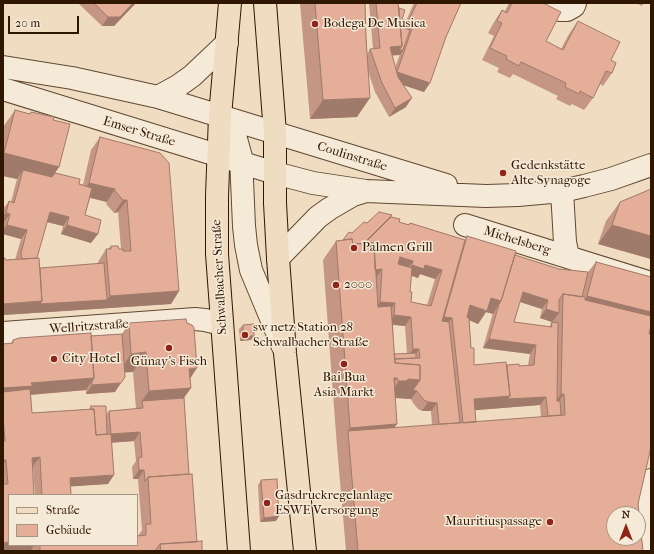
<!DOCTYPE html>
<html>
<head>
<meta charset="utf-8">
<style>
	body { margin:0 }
	#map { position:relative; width:654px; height:554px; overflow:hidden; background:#f0ddc1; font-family:"IM FELL French Canon",serif }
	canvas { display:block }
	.frame { position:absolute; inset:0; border:4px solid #301701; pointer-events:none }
	.legend { position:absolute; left:8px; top:494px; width:130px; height:52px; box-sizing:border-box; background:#f5e9d7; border:1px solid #a69581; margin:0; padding:5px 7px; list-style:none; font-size:12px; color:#301701 }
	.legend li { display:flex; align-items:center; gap:8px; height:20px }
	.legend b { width:20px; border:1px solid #a69581 }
	.north { position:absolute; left:606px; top:506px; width:40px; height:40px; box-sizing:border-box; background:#f5e9d7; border:1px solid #a69581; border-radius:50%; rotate:0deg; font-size:11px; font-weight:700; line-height:16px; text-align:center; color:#301701 }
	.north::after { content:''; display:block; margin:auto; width:14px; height:18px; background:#8f2418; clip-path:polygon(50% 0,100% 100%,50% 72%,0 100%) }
	.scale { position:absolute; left:8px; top:16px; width:71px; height:18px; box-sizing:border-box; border:2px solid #301701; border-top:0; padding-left:5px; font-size:12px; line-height:14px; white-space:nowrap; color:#301701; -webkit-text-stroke:3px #f5e9d7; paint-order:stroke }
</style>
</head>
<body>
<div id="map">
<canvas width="654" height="554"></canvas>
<div class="frame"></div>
<ul class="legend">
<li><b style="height:5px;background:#f0ddc1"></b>Straße</li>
<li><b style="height:11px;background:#e4ae98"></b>Gebäude</li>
</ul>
<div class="north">N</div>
<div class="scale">20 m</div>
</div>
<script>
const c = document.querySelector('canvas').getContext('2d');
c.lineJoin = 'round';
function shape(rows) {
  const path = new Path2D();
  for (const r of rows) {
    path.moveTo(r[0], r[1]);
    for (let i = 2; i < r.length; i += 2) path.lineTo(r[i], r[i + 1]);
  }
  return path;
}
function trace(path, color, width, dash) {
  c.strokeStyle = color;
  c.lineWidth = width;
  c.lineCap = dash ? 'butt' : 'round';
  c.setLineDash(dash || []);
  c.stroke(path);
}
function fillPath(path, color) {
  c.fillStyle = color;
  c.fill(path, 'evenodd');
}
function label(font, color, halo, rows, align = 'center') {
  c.font = font + ' "IM FELL French Canon",serif';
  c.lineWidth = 3;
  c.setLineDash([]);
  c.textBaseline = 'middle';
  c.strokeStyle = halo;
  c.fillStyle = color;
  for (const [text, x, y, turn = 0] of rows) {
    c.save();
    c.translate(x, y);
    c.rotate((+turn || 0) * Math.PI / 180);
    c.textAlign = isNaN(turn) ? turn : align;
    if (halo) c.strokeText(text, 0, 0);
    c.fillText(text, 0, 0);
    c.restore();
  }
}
const minor = shape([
	[544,3,560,10,567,10,574,6,575,3],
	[3,67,72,78,158,97,446,185],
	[3,89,275,173,313,183,366,191,486,196,518,195,562,191,584,186,611,179,651,165],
	[158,97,178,86,192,76,227,43],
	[220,116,236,139,241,157,244,226,246,245,251,270,283,347],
	[562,191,565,242,568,256],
	[465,225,651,283],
	[278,258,318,217,329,209,353,195,366,191],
	[3,333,195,319,205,320,222,324],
	[642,551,641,525,644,504,651,480]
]);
const major = shape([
	[230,3,220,116,217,196,217,254,239,551],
	[265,3,275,133,275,203,278,258,285,353,305,551]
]);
const wall = shape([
	[78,3,136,3,114,26,102,26],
	[300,3,365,3,367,54,370,49,373,49,369,3,398,3,399,8,402,19,406,21,414,3,461,3,446,37,424,92,403,85,406,107,389,117,375,92,368,71,357,117,310,119],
	[400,54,395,68,392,55],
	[509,3,543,3,546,41,561,49,569,34,578,21,611,60,612,73,603,86,600,84,593,98,584,110,572,104,570,106,556,99,558,96,513,74,510,78,497,72,499,68,482,60,494,36,488,33,494,22,502,10,505,11],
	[636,3,644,3,642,6],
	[15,110,29,114,31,112,53,120,59,167,55,173,79,184,83,185,91,150,100,137,179,291,171,304,3,315,5,260,15,260,21,239,3,234,3,209,9,201,11,202,17,179,3,176,3,127],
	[90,198,107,202,106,204,114,213,118,212,121,249,119,249,111,246,108,249,106,249,98,262,98,264,40,268,37,258,47,222,63,226,61,234,91,243,85,215],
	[651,189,651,259,598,244,606,221,620,202],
	[389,219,408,225,410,223,465,240,467,236,515,255,559,269,588,272,596,262,651,277,651,447,638,504,643,551,346,551,337,447,323,260,336,241,343,240,352,233,367,223],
	[420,274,435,279,427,305,411,302,410,292,411,275,418,278],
	[520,302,542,309,540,318,552,322,552,323,549,327,514,322],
	[486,312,493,314,493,313,483,348,530,354,528,365,519,366,474,365,471,348,469,320,478,324],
	[393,325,405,326,407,354,394,354],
	[396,398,411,399,413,403,418,409,422,411,431,411,432,425,394,428,397,424,395,399],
	[540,405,541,417,476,422,475,410],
	[129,323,190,379,191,388,184,398,189,474,197,542,202,551,30,551,30,550,3,551,3,344,11,343,13,340,122,334],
	[125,372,133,372,136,409,109,411,106,415,91,406,89,409,32,413,31,395,86,390,86,394,115,392],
	[134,441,136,461,132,467,133,479,138,479,142,530,138,536,137,545,9,545,32,466,33,466,35,495,71,495,70,486,108,484,111,443],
	[243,325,254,336,251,340,240,341,239,329],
	[261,480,279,516,276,521,260,522,258,485]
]);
const shadedWall = shape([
	[133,3,136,3,114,26,102,26,108,17],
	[407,24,413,26,406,35,401,33],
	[402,46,403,50,400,55,384,56,390,47],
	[397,72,430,83,424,92,391,81],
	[370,98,357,117,310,119,323,100],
	[412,98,406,107,389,117,395,108],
	[4,153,59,167,46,186,23,170,17,179,3,176,3,155],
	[89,183,115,189,107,202,80,195],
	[123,200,127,200,118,212,114,213],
	[50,212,69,217,63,226,43,221],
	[6,213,10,214,3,223,3,216],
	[392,215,383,228,365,246,367,240],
	[7,225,27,230,21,239,3,234,3,230],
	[67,225,98,234,91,243,61,234],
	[612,225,651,236,651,259,598,244],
	[400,257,413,261,407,270,393,266],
	[412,265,425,265,442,270,435,279,420,274,418,278,406,274],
	[382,269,376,278,372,270],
	[179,291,171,304,3,315,3,304,42,301,107,300,110,296],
	[523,292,548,300,542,309,517,301],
	[587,296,651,312,651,320,574,316],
	[491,298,501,301,493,314,486,312,478,324,462,317,470,305],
	[380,302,395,303,389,312,374,310],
	[546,309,559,313,552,322,540,318],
	[394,315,411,317,405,326,388,324],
	[444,317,452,318,443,331,436,330],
	[243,336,254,336,251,340,240,341],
	[489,339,536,345,530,354,483,348],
	[413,349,419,349,413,358,407,358],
	[146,352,133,372,118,373,131,354],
	[197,368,184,388,189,369],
	[388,373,420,380,417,391,411,399,396,398,393,400,386,400,399,381,397,378,383,398],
	[94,378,86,390,26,395,3,400,3,388,31,383],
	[121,383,115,392,86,394,92,385],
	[191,388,177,407,143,408,142,401,149,391],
	[561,394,564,394,553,409,550,409],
	[510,396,546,397,540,405,465,411,474,399],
	[428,402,437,403,431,411,422,411],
	[397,424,383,443,348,431,350,428],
	[140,432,134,441,104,443,111,434],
	[40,457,33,466,26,467,32,458],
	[3,460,6,460,3,464],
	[139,470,144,470,138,479,133,479],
	[114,475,108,484,63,487,70,478],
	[279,516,276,521,260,522,264,518],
	[9,542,9,545,34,545,31,550,3,551,3,543]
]);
const building = shape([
	[94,3,133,3,120,17,108,17,94,3],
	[315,3,365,3,366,38,370,98,323,100,315,3],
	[376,3,398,3,402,46,390,47,398,77,412,98,395,108,382,83,370,49,380,48,376,3],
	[417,3,461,3,446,37,430,83,397,72,413,26,407,24,417,3],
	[512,3,543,3,561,12,546,41,563,50,578,21,620,42,611,60,616,63,612,73,606,71,593,98,580,91,579,94,565,87,566,83,521,62,519,66,506,59,507,56,490,48,502,23,497,21,502,10,507,13,512,3],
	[399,8,405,10,402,19,407,21,404,28,410,30,403,50,399,50,402,46,399,8],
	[15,110,30,114,31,112,54,117,53,120,70,124,59,167,4,153,15,110],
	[100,137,160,153,169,163,179,291,110,296,106,249,111,249,111,246,118,246,119,249,123,249,123,251,131,251,127,200,123,200,115,191,115,189,89,183,100,137],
	[23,170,52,177,55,173,80,179,79,184,92,188,85,215,101,220,98,234,67,225,69,217,50,212,37,258,22,259,21,253,27,230,7,225,10,214,6,213,9,201,14,203,23,170],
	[651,189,651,236,612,225,620,202,651,189],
	[379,212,392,215,367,240,368,243,353,244,352,239,343,240,349,232,352,233,364,222,367,223,379,212],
	[391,217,400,219,399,222,409,225,410,223,465,240,442,321,449,322,460,423,439,424,437,403,428,402,424,400,419,394,417,391,413,390,420,380,420,365,395,363,395,359,420,358,419,349,413,349,411,317,394,315,395,303,380,302,382,269,375,270,374,243,368,243,367,241,391,217],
	[400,257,413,261,412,265,424,269,425,265,442,270,431,306,411,302,412,292,410,292,412,268,398,264,400,257],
	[467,236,516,251,501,301,491,298,487,311,470,305,467,317,469,319,471,348,474,348,474,365,506,362,510,396,474,399,476,422,463,423,452,318,444,317,467,236],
	[352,239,353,244,374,243,378,307,391,306,395,363,420,365,420,380,409,379,406,381,399,381,397,378,394,378,397,424,350,428,336,241,352,239],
	[515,255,559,269,588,272,582,297,563,294,559,300,559,313,546,309,548,300,523,292,514,322,552,327,551,323,558,322,557,401,560,401,561,415,548,416,546,397,507,399,510,396,507,365,519,364,519,366,534,365,536,345,489,339,499,304,501,301,515,255],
	[3,258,5,258,5,260,39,258,42,301,3,304,3,258],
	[596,262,651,277,651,312,587,296,596,262],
	[104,263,107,300,40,304,42,301,40,268,104,263],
	[563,294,585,297,585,300,651,316,651,326,649,334,651,334,651,447,638,504,643,551,358,551,348,431,565,415,564,394,561,394,563,294],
	[614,514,638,514,638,538,614,538,614,514],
	[186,319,187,323,192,325,194,328,197,368,189,369,191,388,149,391,146,352,131,354,129,323,186,319],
	[254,324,254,336,243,336,243,325,254,324],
	[91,333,94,378,31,383,33,386,3,388,3,344,13,343,13,340,19,338,91,333],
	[122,334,125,377,121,383,92,385,92,382,94,378,91,336,122,334],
	[416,353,416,358,395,359,394,354,416,353],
	[30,389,32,413,94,409,96,435,111,434,114,475,70,478,71,495,42,495,40,457,32,458,34,495,9,495,9,542,3,543,3,484,8,484,6,460,3,460,3,441,5,441,3,416,3,392,30,389],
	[184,398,189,474,148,477,145,481,144,470,139,470,138,458,142,457,140,432,111,434,109,411,143,408,142,401,184,398],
	[91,406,106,406,107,434,96,435,94,409,91,409,91,406],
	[192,474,197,542,160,544,155,551,40,551,40,545,137,545,137,536,146,535,146,524,151,524,148,477,192,474],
	[277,479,279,516,264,518,261,480,277,479],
	[202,541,202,551,161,551,160,544,202,541]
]);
const markers = [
	[315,24,4,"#8f2418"],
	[503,173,4,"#8f2418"],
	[354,248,4,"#8f2418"],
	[336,285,4,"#8f2418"],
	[245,335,4,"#8f2418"],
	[169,348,4,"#8f2418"],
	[54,359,4,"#8f2418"],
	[344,364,4,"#8f2418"],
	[267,503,4,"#8f2418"],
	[550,522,4,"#8f2418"]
];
const poiNames = [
	["Bodega De Musica",323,24],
	["Gedenkstätte",511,166],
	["Alte Synagoge",511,181],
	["Palmen Grill",362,248],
	["2000",344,285],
	["sw netz Station 28",253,328],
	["Schwalbacher Straße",253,343],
	["City Hotel",62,359],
	["Günay's Fisch",169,362,"center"],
	["Bai Bua",344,378,"center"],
	["Asia Markt",344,393,"center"],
	["Gasdruckregelanlage",275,496],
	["ESWE Versorgung",275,511],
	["Mauritiuspassage",542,522,"right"]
];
const streetNames = [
	["Emser Straße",139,132,17],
	["Coulinstraße",352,157,17],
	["Michelsberg",517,241,17],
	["Schwalbacher Straße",220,277,-93],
	["Wellritzstraße",89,327,-4]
];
trace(minor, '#604831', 24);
trace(major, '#301701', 24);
trace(minor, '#f5e9d7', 22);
trace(major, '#f0ddc1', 22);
fillPath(wall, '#c49683');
fillPath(shadedWall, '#a07a6a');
fillPath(building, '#e4ae98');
trace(building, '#a07a6a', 1);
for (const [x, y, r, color] of markers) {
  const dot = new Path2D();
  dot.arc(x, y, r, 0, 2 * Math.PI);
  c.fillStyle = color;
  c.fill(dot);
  trace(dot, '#f5e9d7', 1.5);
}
label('13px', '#301701', '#f5e9d7', poiNames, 'left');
label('13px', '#301701', '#f5e9d7', streetNames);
</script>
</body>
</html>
